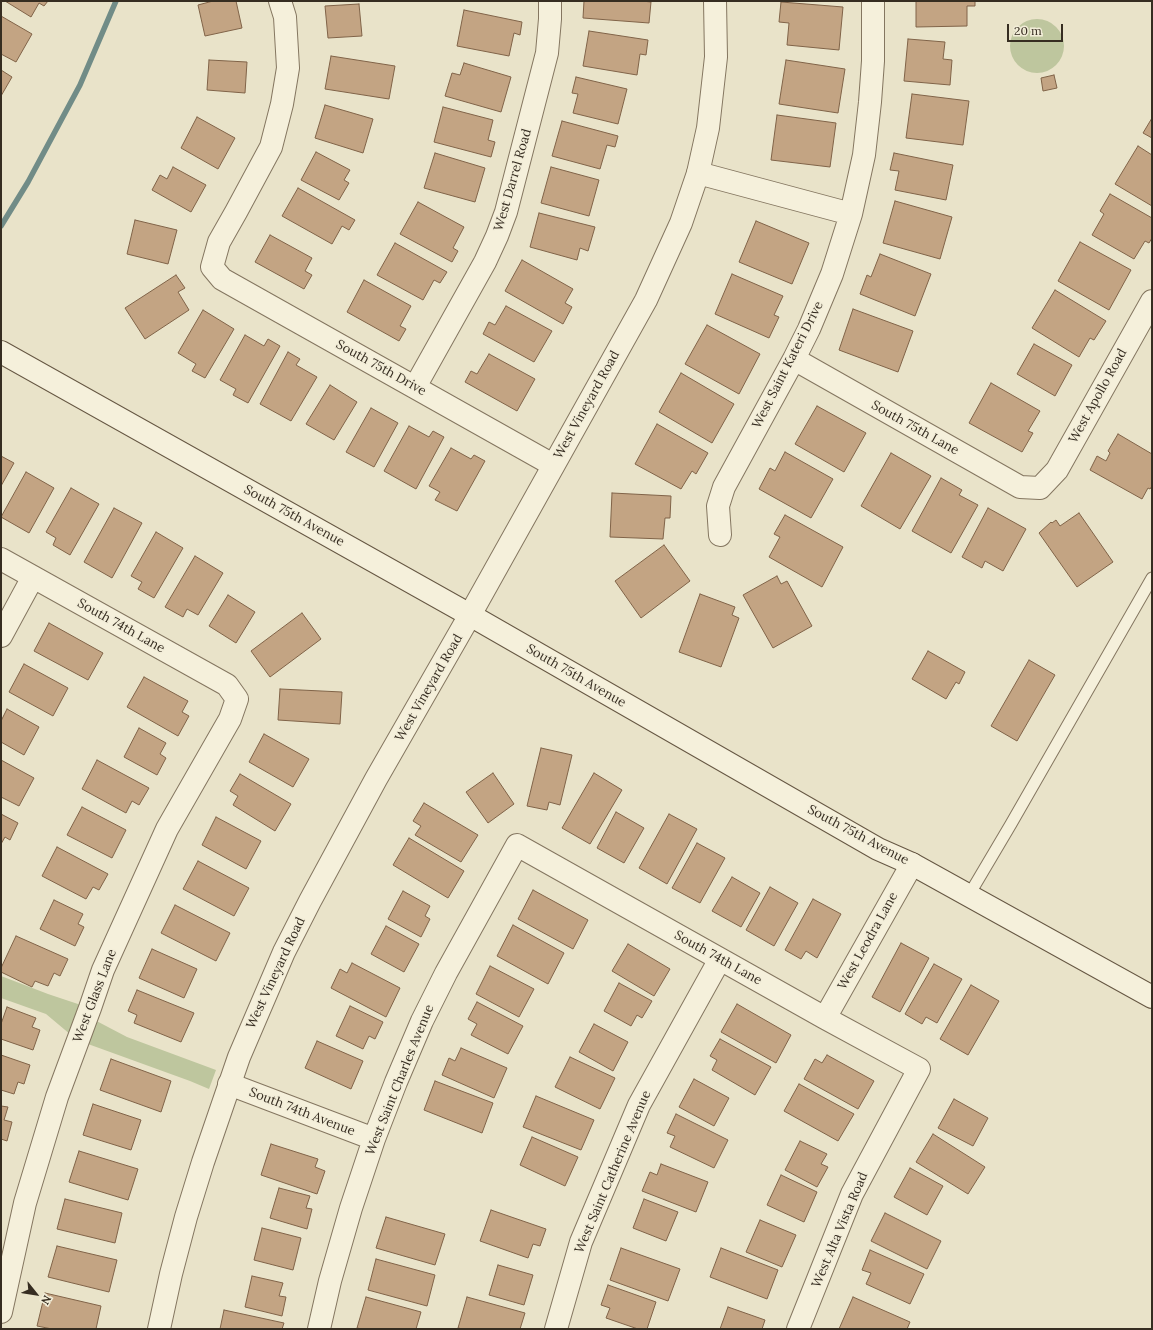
<!DOCTYPE html>
<html>
<head>
<meta charset="utf-8">
<style>
	body { margin:0 }
	#map { position:relative; width:1153px; height:1330px; overflow:hidden; background:#e9e3c9; font-family:Lora,serif }
	canvas { display:block }
	.frame { position:absolute; inset:0; border:2px solid #362d21; pointer-events:none }
	.north { position:absolute; left:16px; top:1274px; width:40px; height:40px; -webkit-text-stroke:3px #f2edd8; paint-order:stroke; rotate:120deg; font-size:11px; font-weight:700; line-height:16px; text-align:center; color:#362d21 }
	.north::after { content:''; display:block; margin:auto; width:14px; height:18px; background:#362d21; clip-path:polygon(50% 0,100% 100%,50% 72%,0 100%) }
	.scale { position:absolute; left:1007px; top:24px; width:56px; height:18px; box-sizing:border-box; border:2px solid #362d21; border-top:0; padding-left:5px; font-size:12px; line-height:14px; white-space:nowrap; color:#362d21; -webkit-text-stroke:3px #f2edd8; paint-order:stroke }
</style>
</head>
<body>
<div id="map">
<canvas width="1153" height="1330"></canvas>
<div class="frame"></div>
<div class="north">N</div>
<div class="scale">20 m</div>
</div>
<script>
const c = document.querySelector('canvas').getContext('2d');
c.lineJoin = 'round';
function fillPath(path, color) {
  c.fillStyle = color;
  c.fill(path, 'evenodd');
}
function shape(rows) {
  const path = new Path2D();
  for (const r of rows) {
    if (r.length === 3) {
      path.moveTo(r[0] + r[2], r[1]);
      path.arc(r[0], r[1], r[2], 0, 2 * Math.PI);
      continue;
    }
    path.moveTo(r[0], r[1]);
    for (let i = 2; i < r.length; i += 2) path.lineTo(r[i], r[i + 1]);
  }
  return path;
}
function trace(path, color, width, dash) {
  c.strokeStyle = color;
  c.lineWidth = width;
  c.lineCap = dash ? 'butt' : 'round';
  c.setLineDash(dash || []);
  c.stroke(path);
}
function label(font, color, halo, rows, align = 'center') {
  c.font = font + ' Lora,serif';
  c.lineWidth = 3;
  c.setLineDash([]);
  c.textBaseline = 'middle';
  c.strokeStyle = halo;
  c.fillStyle = color;
  for (const [text, x, y, turn = 0] of rows) {
    c.save();
    c.translate(x, y);
    c.rotate((+turn || 0) * Math.PI / 180);
    c.textAlign = isNaN(turn) ? turn : align;
    if (halo) c.strokeText(text, 0, 0);
    c.fillText(text, 0, 0);
    c.restore();
  }
}
const green = shape([
	[1037,46,27],
	[1,976,48,994,90,1008,87,1016,127,1037,216,1070,209,1089,190,1081,77,1040,46,1014,1,998]
]);
const stream = shape([
	[1,226,28,182,80,85,116,1]
]);
const building = shape([
	[5,1,48,1,44,6,39,3,31,17,5,1],
	[213,1,236,1,242,28,205,36,198,5,213,1],
	[584,1,642,1,651,2,649,23,583,18,584,1],
	[916,1,975,1,975,6,967,6,967,26,916,27,916,1],
	[781,2,843,7,839,50,787,45,789,23,779,22,781,2],
	[359,4,362,36,328,38,325,6,359,4],
	[464,10,522,22,520,35,514,33,509,56,457,46,464,10],
	[1,16,32,34,16,62,1,54,1,16],
	[589,31,648,40,646,55,640,54,637,75,583,66,589,31],
	[908,39,945,42,943,59,952,60,950,85,904,81,908,39],
	[331,56,395,66,389,99,325,89,331,56],
	[209,60,247,62,245,93,207,90,209,60],
	[786,60,845,69,838,113,779,104,786,60],
	[464,63,511,77,501,112,445,96,452,73,460,75,464,63],
	[1,70,12,77,1,96,1,70],
	[1054,75,1057,88,1043,91,1041,78,1054,75],
	[576,77,627,89,618,124,573,113,578,94,572,93,576,77],
	[912,94,969,101,963,145,906,138,912,94],
	[325,105,373,119,363,153,315,138,325,105],
	[443,107,493,120,488,140,495,142,491,157,434,142,443,107],
	[777,115,836,123,830,167,771,160,777,115],
	[197,117,235,138,218,169,181,148,197,117],
	[1152,118,1152,138,1143,133,1152,118],
	[562,121,618,136,615,147,607,145,600,169,552,156,562,121],
	[1138,146,1152,155,1152,206,1115,184,1138,146],
	[316,152,350,170,344,180,349,183,339,200,301,180,316,152],
	[435,153,485,168,475,202,424,188,435,153],
	[894,153,953,165,946,200,895,190,899,171,890,170,894,153],
	[173,167,206,185,191,212,152,190,160,175,167,179,173,167],
	[551,167,599,180,589,216,541,203,551,167],
	[298,188,355,220,349,230,342,226,332,244,282,216,298,188],
	[1110,194,1152,218,1152,238,1149,243,1145,241,1134,259,1092,235,1104,214,1100,211,1110,194],
	[895,201,952,217,940,259,883,243,895,201],
	[418,202,464,227,453,248,458,251,452,262,400,234,418,202],
	[539,213,595,227,588,251,580,248,577,260,530,247,539,213],
	[135,220,177,230,168,264,127,254,135,220],
	[756,221,809,243,792,284,739,262,756,221],
	[270,235,312,258,305,271,312,275,304,289,255,262,270,235],
	[1080,242,1131,270,1109,310,1058,281,1080,242],
	[395,243,447,272,440,283,434,280,423,300,377,275,395,243],
	[880,254,931,274,915,316,860,294,867,275,871,277,880,254],
	[522,260,573,289,565,303,572,307,563,324,505,291,522,260],
	[732,274,783,296,774,315,779,317,769,338,715,314,732,274],
	[176,275,185,288,178,292,189,310,145,339,125,308,176,275],
	[364,280,411,306,400,326,406,329,399,341,347,312,364,280],
	[1055,290,1106,321,1094,340,1090,338,1079,357,1032,328,1055,290],
	[506,306,552,331,534,362,483,334,489,322,495,325,506,306],
	[853,309,913,331,898,372,839,350,853,309],
	[203,310,234,329,205,378,192,371,196,364,178,353,203,310],
	[707,325,760,354,739,394,685,364,707,325],
	[245,335,264,346,268,339,280,346,248,403,233,395,236,389,220,380,245,335],
	[1034,344,1072,365,1055,396,1017,374,1034,344],
	[288,352,300,359,296,365,317,377,291,421,260,404,288,352],
	[489,354,535,379,517,411,465,382,471,371,477,374,489,354],
	[681,373,734,404,712,443,659,412,681,373],
	[991,383,1040,411,1028,431,1033,433,1022,452,969,423,991,383],
	[330,385,357,402,334,440,306,424,330,385],
	[817,406,866,433,844,472,795,444,817,406],
	[371,408,398,423,374,467,346,452,371,408],
	[657,424,708,453,696,474,692,471,681,489,635,464,657,424],
	[409,426,429,437,433,431,444,437,416,489,384,471,409,426],
	[1118,434,1152,454,1152,486,1150,489,1148,488,1142,499,1090,470,1097,456,1106,461,1110,453,1108,451,1118,434],
	[451,448,471,459,474,455,485,461,457,511,435,500,440,492,429,486,451,448],
	[785,452,833,479,811,518,759,489,770,468,775,471,785,452],
	[891,453,931,476,900,529,861,506,891,453],
	[1,456,14,463,1,486,1,456],
	[26,472,54,488,29,533,1,517,26,472],
	[941,478,962,490,959,495,978,505,951,553,912,531,941,478],
	[71,488,99,504,70,555,53,545,56,538,46,532,71,488],
	[612,493,671,496,670,518,665,518,663,539,610,537,612,493],
	[114,508,142,523,112,578,84,562,114,508],
	[988,508,1026,529,1003,571,985,561,982,568,962,557,988,508],
	[1079,513,1113,562,1077,587,1039,533,1051,522,1052,523,1056,520,1060,526,1079,513],
	[785,515,843,547,822,587,769,557,780,537,774,534,785,515],
	[156,532,183,548,154,598,138,589,142,582,131,576,156,532],
	[664,545,690,581,641,618,615,581,664,545],
	[195,556,223,573,198,615,187,609,183,617,165,607,195,556],
	[777,576,781,584,787,581,812,626,773,648,743,595,777,576],
	[700,594,735,607,732,615,739,618,721,667,679,652,700,594],
	[228,595,255,612,236,643,209,626,228,595],
	[302,613,321,639,270,677,251,651,302,613],
	[49,623,103,653,88,680,34,651,49,623],
	[928,651,965,672,959,684,956,682,946,699,912,679,928,651],
	[1029,660,1055,675,1017,741,991,726,1029,660],
	[24,664,68,688,53,716,9,692,24,664],
	[144,677,188,701,182,712,189,716,178,736,127,707,144,677],
	[280,689,342,692,340,724,278,720,280,689],
	[7,709,39,727,24,755,1,742,1,721,7,709],
	[139,728,166,743,160,754,166,758,157,775,124,757,139,728],
	[264,734,309,759,293,787,249,762,264,734],
	[541,748,572,755,560,805,549,802,547,810,527,806,541,748],
	[1,760,34,778,19,806,1,797,1,760],
	[97,760,149,788,139,805,132,801,126,813,82,789,97,760],
	[493,773,514,804,488,823,466,792,493,773],
	[594,773,622,790,590,844,562,828,594,773],
	[240,774,291,804,275,831,233,805,238,796,230,791,240,774],
	[424,803,478,835,461,862,415,835,421,826,413,821,424,803],
	[82,807,126,830,112,858,67,835,82,807],
	[616,812,644,828,624,863,597,848,616,812],
	[1,814,18,823,10,840,5,837,1,844,1,814],
	[669,814,697,829,667,884,639,868,669,814],
	[216,817,261,841,246,869,202,845,216,817],
	[409,838,464,871,448,898,393,865,409,838],
	[697,843,725,858,700,903,672,888,697,843],
	[57,847,108,874,99,890,93,887,86,899,42,876,57,847],
	[198,861,249,888,234,916,183,889,198,861],
	[732,877,760,893,741,927,712,911,732,877],
	[770,887,798,903,774,946,746,930,770,887],
	[533,890,588,920,573,949,518,919,533,890],
	[403,891,430,906,425,916,430,919,421,937,388,919,403,891],
	[813,899,841,914,817,958,806,951,801,959,785,950,813,899],
	[54,900,83,914,78,924,84,927,75,946,40,929,54,900],
	[175,905,230,933,216,961,161,933,175,905],
	[513,925,564,953,548,984,497,956,513,925],
	[386,926,419,944,404,972,371,954,386,926],
	[16,936,68,959,60,976,54,973,48,986,35,981,32,987,1,972,1,968,16,936],
	[901,943,929,958,900,1012,872,997,901,943],
	[628,944,670,969,654,996,612,971,628,944],
	[152,949,197,969,184,998,139,978,152,949],
	[352,963,400,988,386,1017,331,988,340,969,347,973,352,963],
	[934,964,962,979,937,1023,926,1017,922,1024,905,1014,934,964],
	[490,966,534,989,519,1017,476,994,490,966],
	[619,983,652,1001,642,1018,637,1015,631,1026,604,1011,619,983],
	[971,985,999,1001,968,1055,940,1039,971,985],
	[137,990,194,1013,181,1042,134,1023,137,1015,128,1011,137,990],
	[477,1002,523,1026,508,1054,471,1035,477,1024,468,1019,477,1002],
	[737,1004,791,1035,776,1063,721,1032,737,1004],
	[350,1006,383,1022,375,1039,369,1036,363,1049,336,1036,350,1006],
	[7,1007,36,1018,32,1027,40,1030,33,1050,1,1039,1,1024,7,1007],
	[594,1024,628,1042,613,1071,579,1052,594,1024],
	[720,1039,771,1067,755,1095,712,1070,717,1060,710,1056,720,1039],
	[317,1041,363,1061,351,1089,305,1068,317,1041],
	[461,1048,507,1068,494,1098,442,1075,449,1058,455,1061,461,1048],
	[1,1055,30,1065,24,1084,18,1082,14,1094,1,1090,1,1055],
	[827,1055,874,1081,858,1109,804,1079,815,1059,822,1063,827,1055],
	[570,1057,615,1078,600,1109,555,1087,570,1057],
	[111,1059,171,1081,161,1112,100,1090,111,1059],
	[694,1079,729,1098,714,1126,679,1107,694,1079],
	[435,1081,493,1103,482,1133,424,1110,435,1081],
	[799,1084,854,1114,838,1141,784,1111,799,1084],
	[536,1096,594,1120,581,1150,523,1127,536,1096],
	[954,1099,988,1118,973,1146,938,1128,954,1099],
	[93,1104,141,1120,131,1150,83,1135,93,1104],
	[1,1106,8,1107,4,1120,12,1122,7,1141,1,1139,1,1106],
	[676,1114,728,1140,714,1168,670,1147,675,1136,667,1133,676,1114],
	[933,1134,985,1167,968,1194,916,1162,933,1134],
	[532,1137,578,1157,565,1186,520,1165,532,1137],
	[800,1141,827,1154,821,1164,828,1167,817,1187,785,1170,800,1141],
	[271,1144,318,1159,315,1167,325,1171,317,1194,261,1175,271,1144],
	[79,1151,138,1169,128,1200,69,1182,79,1151],
	[661,1164,708,1182,696,1212,642,1191,650,1172,657,1175,661,1164],
	[910,1168,943,1186,927,1215,894,1197,910,1168],
	[781,1175,817,1192,804,1222,767,1205,781,1175],
	[279,1188,310,1196,306,1208,312,1209,307,1229,270,1218,279,1188],
	[65,1199,122,1213,115,1243,57,1229,65,1199],
	[644,1199,678,1212,666,1241,633,1228,644,1199],
	[491,1210,546,1229,540,1246,533,1244,528,1258,480,1241,491,1210],
	[885,1213,941,1241,927,1269,871,1241,885,1213],
	[386,1217,445,1234,435,1265,376,1248,386,1217],
	[760,1220,796,1235,782,1267,746,1252,760,1220],
	[262,1228,301,1238,293,1270,254,1260,262,1228],
	[57,1246,117,1260,109,1292,48,1277,57,1246],
	[621,1248,680,1269,668,1301,610,1280,621,1248],
	[721,1248,778,1270,767,1299,710,1277,721,1248],
	[870,1250,924,1274,910,1304,866,1284,871,1273,862,1270,870,1250],
	[376,1259,435,1275,427,1306,368,1290,376,1259],
	[498,1265,533,1275,524,1305,489,1295,498,1265],
	[252,1276,283,1283,279,1296,286,1297,282,1316,245,1307,252,1276],
	[608,1285,656,1302,647,1329,638,1329,606,1318,610,1308,601,1305,608,1285],
	[45,1293,101,1306,96,1329,52,1329,37,1326,45,1293],
	[366,1297,421,1312,416,1329,362,1329,357,1328,366,1297],
	[467,1297,525,1313,520,1329,463,1329,458,1328,467,1297],
	[853,1297,910,1322,907,1329,839,1329,853,1297],
	[728,1307,765,1320,762,1329,720,1329,728,1307],
	[224,1310,284,1323,282,1329,220,1329,224,1310]
]);
const service = shape([
	[969,895,1011,824,1152,578]
]);
const minor = shape([
	[280,1,285,17,288,68,282,104,271,147,236,212,219,242,212,267,222,279,553,465],
	[698,173,851,214],
	[794,359,1020,487,1040,488,1057,470,1152,301],
	[415,387,485,262,497,236,506,212,547,53,550,19,550,1],
	[720,535,718,506,724,487,794,359,809,329,832,274,851,214,864,155,870,102,873,61,873,1],
	[1,559,227,685,237,699,230,719,167,829,103,970,90,1008,57,1097,25,1203,1,1312],
	[1,636,33,577],
	[825,1018,912,864],
	[229,1084,374,1139],
	[319,1329,330,1281,351,1208,374,1139,396,1082,422,1021,446,973,517,845,825,1018,919,1069,852,1194,798,1329],
	[556,1329,581,1242,639,1105,720,959]
]);
const tertiary = shape([
	[159,1329,171,1274,186,1217,203,1162,239,1057,284,952,310,901,376,779,470,615,646,300,681,223,698,173,708,128,716,57,715,1]
]);
const secondary = shape([
	[1,352,470,615,878,849,912,864,1152,997]
]);
const streetNames = [
	["West Darrel Road",513,180,-74],
	["West Saint Kateri Drive",788,365,-63],
	["South 75th Drive",381,368,29],
	["West Apollo Road",1098,396,-61],
	["West Vineyard Road",587,405,-61],
	["South 75th Lane",915,428,29],
	["South 75th Avenue",294,516,29],
	["South 74th Lane",121,626,29],
	["South 75th Avenue",576,676,30],
	["West Vineyard Road",429,688,-60],
	["South 75th Avenue",858,835,28],
	["West Leodra Lane",868,941,-61],
	["South 74th Lane",718,958,29],
	["West Vineyard Road",276,973,-65],
	["West Glass Lane",95,996,-69],
	["West Saint Charles Avenue",400,1080,-68],
	["South 74th Avenue",302,1112,21],
	["West Saint Catherine Avenue",613,1172,-67],
	["West Alta Vista Road",840,1230,-67]
];
fillPath(green, '#bec69e');
trace(stream, '#718c87', 5.5);
fillPath(building, '#c3a483');
trace(building, '#806348', 1);
trace(service, '#847660', 13);
trace(minor, '#847660', 24);
trace(tertiary, '#847660', 24);
trace(secondary, '#665743', 24);
trace(service, '#f5f0db', 11);
trace(minor, '#f5f0db', 22);
trace(tertiary, '#f5f0db', 22);
trace(secondary, '#f5f0db', 22);
label('13px', '#362d21', '#f2edd8', streetNames);
</script>
</body>
</html>
